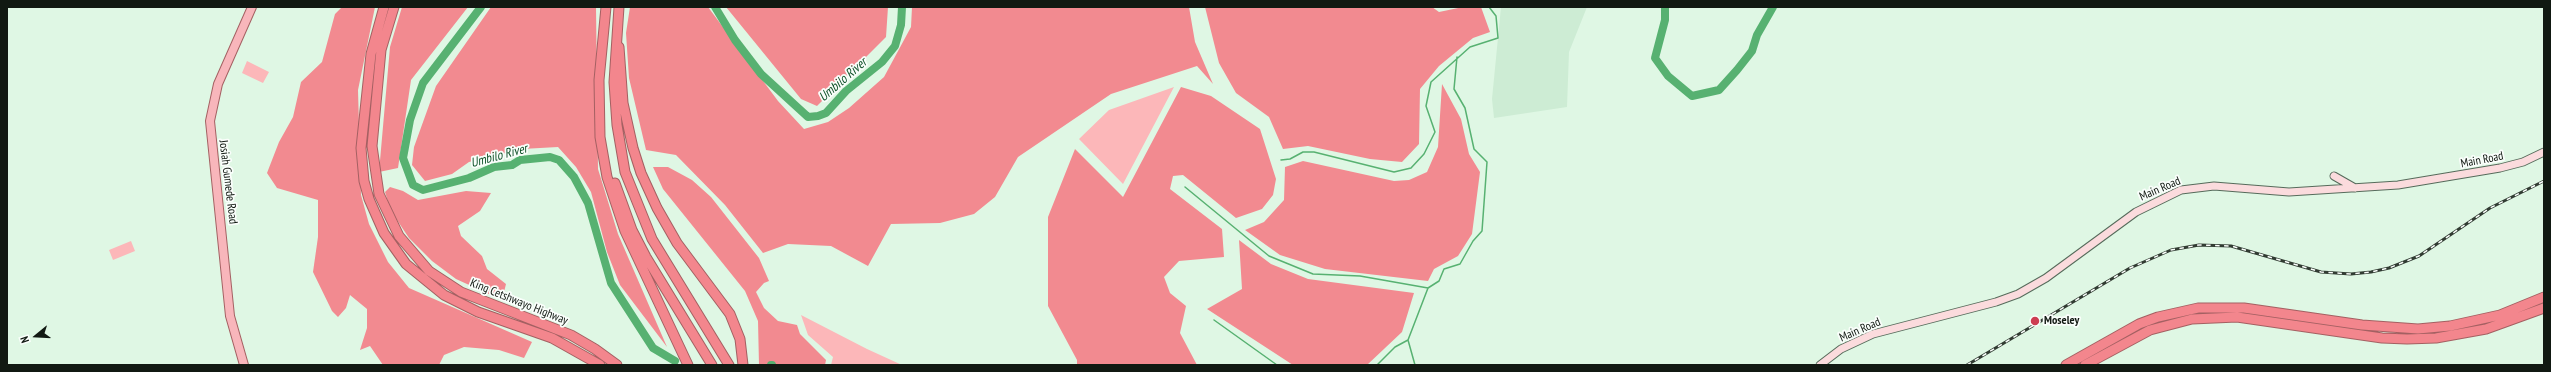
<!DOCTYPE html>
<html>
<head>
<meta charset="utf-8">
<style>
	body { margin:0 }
	#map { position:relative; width:2551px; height:372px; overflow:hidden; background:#dff7e4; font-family:"PT Sans Narrow",sans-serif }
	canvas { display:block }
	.frame { position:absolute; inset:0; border:8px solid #111912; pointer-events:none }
	.north { position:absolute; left:16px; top:316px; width:40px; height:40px; -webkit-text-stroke:3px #fafefb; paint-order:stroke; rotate:252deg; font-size:11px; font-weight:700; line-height:16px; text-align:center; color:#111912 }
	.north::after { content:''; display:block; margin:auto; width:14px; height:18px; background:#111912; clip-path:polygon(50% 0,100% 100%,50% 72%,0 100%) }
</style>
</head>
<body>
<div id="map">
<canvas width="2551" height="372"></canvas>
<div class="frame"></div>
<div class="north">N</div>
</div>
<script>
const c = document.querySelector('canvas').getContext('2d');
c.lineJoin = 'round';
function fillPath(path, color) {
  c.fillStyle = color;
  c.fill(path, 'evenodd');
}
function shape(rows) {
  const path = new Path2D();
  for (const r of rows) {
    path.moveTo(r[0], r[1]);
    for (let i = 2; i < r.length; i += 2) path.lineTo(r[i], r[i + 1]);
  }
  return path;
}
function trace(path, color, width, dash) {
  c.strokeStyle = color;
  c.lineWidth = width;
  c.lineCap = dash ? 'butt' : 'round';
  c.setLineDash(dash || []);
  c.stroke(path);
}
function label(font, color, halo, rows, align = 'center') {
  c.font = font + ' "PT Sans Narrow",sans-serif';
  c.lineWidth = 3.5;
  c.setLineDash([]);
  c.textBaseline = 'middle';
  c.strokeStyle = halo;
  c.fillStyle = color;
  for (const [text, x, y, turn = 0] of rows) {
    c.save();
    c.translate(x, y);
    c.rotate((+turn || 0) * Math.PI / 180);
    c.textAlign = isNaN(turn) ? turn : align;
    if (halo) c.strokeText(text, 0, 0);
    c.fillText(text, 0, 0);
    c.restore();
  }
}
const built = shape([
	[1501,7,1587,7,1569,52,1567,107,1494,118,1492,99]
]);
const green = shape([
	[247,61,269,72,263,83,242,73],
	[1174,87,1123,184,1079,139,1109,110],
	[131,241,135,251,113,260,109,250],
	[801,315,867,349,902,365,831,365,833,357,808,335]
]);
const forest = shape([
	[342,7,375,7,358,90,361,195,369,224,388,262,409,288,532,342,524,358,499,350,464,347,444,355,439,365,383,365,370,346,360,350,367,328,367,309,350,295,346,308,338,317,332,311,313,272,318,237,318,200,277,188,267,173,279,142,293,117,301,82,322,62,335,14],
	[402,7,468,7,411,80,398,168,379,172,390,47],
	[491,7,596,7,598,169,618,234,667,347,620,285,607,252,591,192,576,167,558,147,522,149,469,162,452,174,425,181,412,165,414,147,436,86],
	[630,7,708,7,778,101,804,129,828,122,849,108,884,77,911,27,912,7,1189,7,1195,42,1213,84,1197,66,1111,94,1018,157,995,197,974,214,940,223,891,224,868,266,831,246,788,244,763,253,725,205,676,155,646,150,629,78,626,33],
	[726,7,888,7,886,37,817,106,801,99],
	[1205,7,1432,7,1439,12,1463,7,1481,7,1490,32,1473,38,1439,66,1420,89,1419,144,1402,162,1370,159,1308,146,1283,149,1269,117,1236,93,1219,63],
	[1442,84,1461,119,1469,154,1480,172,1472,234,1458,256,1434,269,1428,281,1325,269,1280,255,1245,230,1264,222,1284,200,1285,167,1303,161,1394,181,1409,180,1427,172,1438,147],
	[1181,87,1211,96,1260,129,1276,179,1273,195,1262,209,1236,218,1183,175,1173,176,1170,189,1222,229,1224,257,1179,261,1164,277,1170,293,1186,306,1180,333,1197,365,1077,365,1077,360,1048,306,1048,217,1075,149,1123,197],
	[653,167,668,167,692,180,711,197,759,258,769,281,764,283,756,292,764,308,778,321,797,325,800,334,826,360,825,365,759,365,758,321,745,291,663,189],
	[390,187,403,191,418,200,466,191,491,193,480,211,458,226,461,236,482,256,487,269,506,284,502,300,456,279,432,261,409,238,391,211,385,192],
	[1239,240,1271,264,1308,279,1414,293,1402,332,1367,365,1293,365,1207,309,1242,289]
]);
const stream = shape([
	[1281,160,1290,159,1303,152,1314,152,1394,172,1411,168,1424,154,1435,132,1426,106,1431,82,1470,47,1498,38,1496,16,1489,7],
	[1185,187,1269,256,1313,274,1360,276,1428,288],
	[1214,320,1277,365],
	[1377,365,1395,347,1408,340],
	[1415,365,1408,340,1428,288,1439,281,1444,269,1460,264,1473,241,1482,231,1487,162,1474,149,1465,108,1454,89,1457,57]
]);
const river = shape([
	[481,7,423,83,410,120,403,158,413,185,423,190,469,178,494,167,512,165,520,160,550,157,559,160,574,177,588,203,611,283,653,348,675,361],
	[715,7,735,40,761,74,808,117,818,116,826,113,846,91,882,62,895,46,901,25,902,7],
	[1665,7,1665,20,1655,58,1668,76,1692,96,1719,90,1737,70,1752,51,1757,35,1773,7],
	[771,365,772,365]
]);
const secondary = shape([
	[2334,176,2355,188],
	[1820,365,1841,349,1873,334,1996,302,2018,294,2046,278,2136,212,2181,190,2214,186,2289,192,2398,185,2500,168,2523,162,2544,152]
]);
const primary = shape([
	[244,365,230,316,210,121,218,84,252,7]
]);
const highway = shape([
	[384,7,371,54,361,148,364,181,369,199,384,233,406,264,444,295,478,312,552,338,600,365],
	[394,7,381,50,372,146,379,194,399,236,429,271,461,292,571,335,595,349,617,365],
	[606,7,599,80,600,137,607,177,625,231,688,365],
	[619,7,614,82,617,125,625,172,652,239,729,365],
	[619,47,623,103,633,148,641,173,657,208,677,243,730,314,740,339,743,365],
	[615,183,632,230,646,257,712,365],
	[2066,365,2139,324,2158,317,2198,308,2244,308,2362,325,2418,329,2450,326,2500,315,2544,297],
	[2085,365,2150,330,2192,319,2237,317,2382,338,2407,339,2436,338,2486,329,2544,308]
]);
const rail = shape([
	[1967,365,2130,268,2171,250,2199,245,2231,246,2321,272,2351,274,2371,272,2389,268,2419,256,2490,208,2544,181]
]);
const markers = [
	[2035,321,5,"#cd3c51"]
];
const streetNames = [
	["Main Road",2482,160,-11],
	["Josiah Gumede Road",228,182,83],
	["Main Road",2160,189,-23],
	["King Cetshwayo Highway",519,302,22],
	["Main Road",1860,330,-23]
];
const poiNames = [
	["Moseley",2044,321]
];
const waterNames = [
	["Umbilo River",843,80,-41],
	["Umbilo River",499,156,-15]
];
fillPath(built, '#cdecd4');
fillPath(green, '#fcb7b9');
fillPath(forest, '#f28a90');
trace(stream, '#57b171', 1.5);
trace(river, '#57b171', 8);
trace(secondary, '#566b5b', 9);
trace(primary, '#a46062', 10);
trace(highway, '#a46062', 11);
trace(secondary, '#fbdbdd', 7);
trace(primary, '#f8b6bb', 8);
trace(highway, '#f3868d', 9);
trace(rail, '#313b32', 3);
trace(rail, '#fafefb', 1.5, [4.5]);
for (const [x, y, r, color] of markers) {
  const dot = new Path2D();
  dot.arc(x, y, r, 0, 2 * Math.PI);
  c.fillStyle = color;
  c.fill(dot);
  trace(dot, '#fafefb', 1.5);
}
label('12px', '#111912', '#fafefb', streetNames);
label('bold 12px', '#111912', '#fafefb', poiNames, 'left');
label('italic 13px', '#0f5229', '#fafefb', waterNames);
</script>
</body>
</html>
